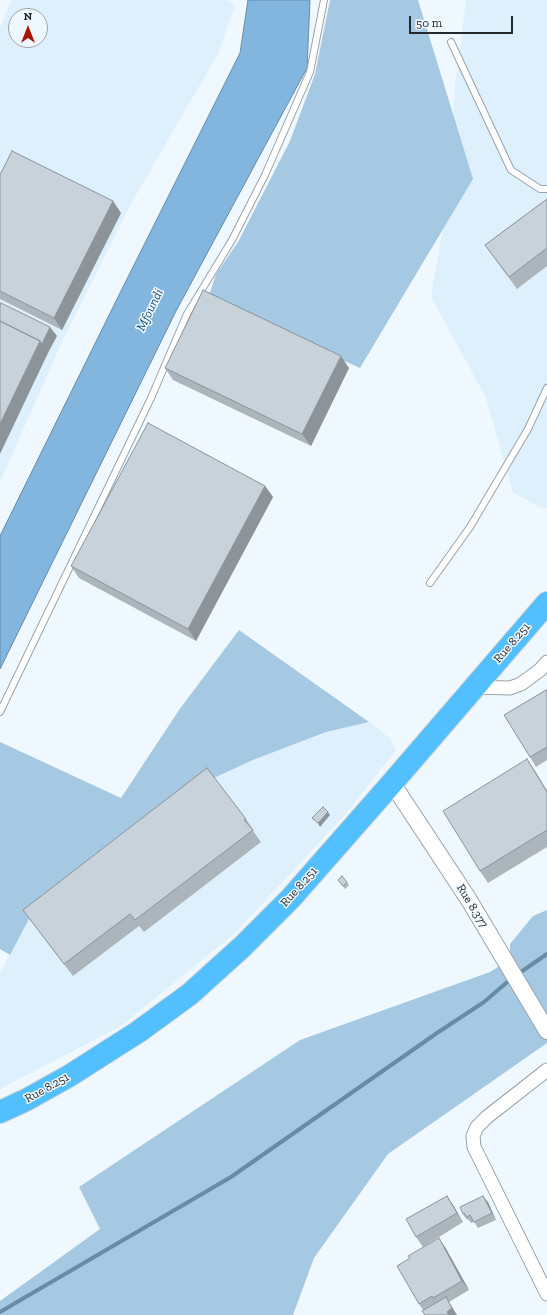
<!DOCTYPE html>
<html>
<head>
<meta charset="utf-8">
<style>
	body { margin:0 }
	#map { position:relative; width:547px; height:1315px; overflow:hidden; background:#f0f8ff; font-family:"Zilla Slab",serif }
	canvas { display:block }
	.north { position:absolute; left:8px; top:8px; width:40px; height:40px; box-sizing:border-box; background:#f0f8ff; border:1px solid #9fa5aa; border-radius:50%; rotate:0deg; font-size:11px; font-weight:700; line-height:16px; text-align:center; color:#25292b }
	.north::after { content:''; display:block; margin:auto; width:14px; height:18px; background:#a71601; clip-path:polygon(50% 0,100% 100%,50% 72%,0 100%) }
	.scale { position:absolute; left:409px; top:16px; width:104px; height:18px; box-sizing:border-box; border:2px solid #25292b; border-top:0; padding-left:5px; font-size:12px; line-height:14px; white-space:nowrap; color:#25292b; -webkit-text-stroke:3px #f0f8ff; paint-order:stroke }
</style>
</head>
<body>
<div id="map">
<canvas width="547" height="1315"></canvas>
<div class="north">N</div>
<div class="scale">50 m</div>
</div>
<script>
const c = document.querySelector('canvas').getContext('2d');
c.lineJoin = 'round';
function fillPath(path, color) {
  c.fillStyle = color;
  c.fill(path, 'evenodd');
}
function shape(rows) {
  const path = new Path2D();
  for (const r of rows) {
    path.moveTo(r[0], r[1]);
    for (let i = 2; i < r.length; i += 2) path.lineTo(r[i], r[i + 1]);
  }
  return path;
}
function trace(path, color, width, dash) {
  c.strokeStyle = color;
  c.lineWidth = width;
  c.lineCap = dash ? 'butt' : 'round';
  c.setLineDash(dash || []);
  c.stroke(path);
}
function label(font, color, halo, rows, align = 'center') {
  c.font = font + ' "Zilla Slab",serif';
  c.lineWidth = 3;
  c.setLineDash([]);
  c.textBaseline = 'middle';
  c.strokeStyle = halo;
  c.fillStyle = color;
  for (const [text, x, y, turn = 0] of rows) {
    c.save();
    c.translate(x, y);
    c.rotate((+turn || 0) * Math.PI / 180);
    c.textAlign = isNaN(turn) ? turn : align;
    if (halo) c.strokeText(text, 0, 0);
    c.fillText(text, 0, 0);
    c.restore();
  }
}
const built = shape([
	[11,0,227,0,235,5,218,54,132,202,63,340,0,482,0,28],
	[16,16,40,16,40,40,16,40],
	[466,0,547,0,547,508,540,508,513,492,486,398,431,297,449,192,455,86],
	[369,722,390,738,396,750,344,816,234,934,121,1026,0,1089,0,973,29,919,216,777,253,760,326,732]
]);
const green = shape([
	[330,0,418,0,473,179,360,368,208,299,216,274,238,242,290,141,315,74],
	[239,630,369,722,326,732,253,760,216,777,29,919,10,955,0,949,0,742,121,798,179,710],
	[547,910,547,1043,388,1154,314,1258,293,1315,0,1315,0,1301,100,1229,79,1187,300,1040,490,972,510,959,510,944,533,916]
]);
const water = shape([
	[248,0,310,0,307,68,176,311,0,669,0,536,120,293,240,53,248,0]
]);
const stream = shape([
	[518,974,547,954],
	[0,1312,231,1177,437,1033,484,1002,512,978]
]);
const service = shape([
	[451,42,511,170,540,189,547,189],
	[430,583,470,527,528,429,547,388],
	[0,712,151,398,187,314,232,240,265,175,310,72,324,0]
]);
const minor = shape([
	[473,687,510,688,521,684,540,670,547,662],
	[547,1070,487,1117,477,1127,473,1136,474,1147,547,1294]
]);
const tertiary = shape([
	[392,783,469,900,547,1031]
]);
const trunk = shape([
	[0,1112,26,1100,69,1076,138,1032,190,994,242,947,291,898,392,783,547,603]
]);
const wall = shape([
	[0,175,113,201,121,213,62,330,0,299],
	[547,199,547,266,517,289,485,245],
	[165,368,349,368,311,446,173,380],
	[265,486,273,497,196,641,79,578,71,566],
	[547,692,547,760,536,767,530,757],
	[535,771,547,791,547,847,488,883,480,871],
	[246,819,254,831,253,831,261,842,144,932,139,926,73,976,23,910],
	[338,880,347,882,349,885,345,889],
	[447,1196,453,1205,463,1222,423,1247,416,1237],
	[488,1202,496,1220,478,1228,474,1222,471,1223,468,1219,467,1220,463,1214],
	[445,1247,469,1290,449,1302,452,1307,423,1310,419,1304]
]);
const shadedWall = shape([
	[113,201,121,213,62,330,54,318],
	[50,327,57,336,48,353,42,344],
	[40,341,48,353,0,454,0,424],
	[341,356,349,368,311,446,302,434],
	[265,486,273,497,196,641,188,629],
	[527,759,535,771,547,791,547,792],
	[328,812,330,815,320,827,318,823],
	[447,1196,453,1205,463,1222,457,1213],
	[483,1196,488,1202,496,1220,492,1213],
	[439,1238,445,1247,469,1290,462,1281],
	[446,1297,452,1307,457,1315,449,1315,447,1312]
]);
const building = shape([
	[12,151,113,201,54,318,0,291,0,175,12,151],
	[547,199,547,248,509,277,485,245,547,199],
	[203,290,341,356,302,434,165,368,203,290],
	[1,303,50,327,42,344,40,341,0,321,0,306,1,303],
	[0,321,40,341,0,424,0,321],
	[148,423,265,486,188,629,71,566,148,423],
	[546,690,547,692,547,747,530,757,504,715,546,690],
	[527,759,547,792,547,830,480,871,443,811,527,759],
	[207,768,246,819,244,820,253,830,135,920,130,914,64,964,23,910,207,768],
	[323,807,328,812,318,823,312,818,323,807],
	[342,876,347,882,343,886,338,880,342,876],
	[447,1196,457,1213,416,1237,406,1219,447,1196],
	[483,1196,492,1213,474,1222,470,1215,467,1217,464,1213,463,1214,460,1207,483,1196],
	[439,1238,462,1281,433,1298,432,1296,419,1304,397,1266,410,1258,408,1256,439,1238],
	[446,1297,452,1308,447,1312,449,1315,425,1315,422,1311,446,1297]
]);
const streetNames = [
	["Rue 8.251",512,643,-49],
	["Rue 8.251",299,887,-48],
	["Rue 8.377",472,906,59],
	["Rue 8.251",47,1088,-29]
];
const waterNames = [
	["Mfoundi",150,310,-64]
];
fillPath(built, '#dff0fd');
fillPath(green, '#a6c9e3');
fillPath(water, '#82b6de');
trace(water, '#668ca8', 1);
trace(stream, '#668ca8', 4);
trace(service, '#99a2aa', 8);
trace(minor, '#99a2aa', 15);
trace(tertiary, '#99a2aa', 18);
trace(trunk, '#d3d4d5', 24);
trace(service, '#fff', 6);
trace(minor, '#fff', 13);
trace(tertiary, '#fff', 16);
trace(trunk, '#52bffe', 22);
fillPath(wall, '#acb5bb');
fillPath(shadedWall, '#8c9399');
fillPath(building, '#c8d2da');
trace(building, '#8c9399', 1);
label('12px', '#25292b', '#f0f8ff', streetNames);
label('italic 13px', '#135177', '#f0f8ff', waterNames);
</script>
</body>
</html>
